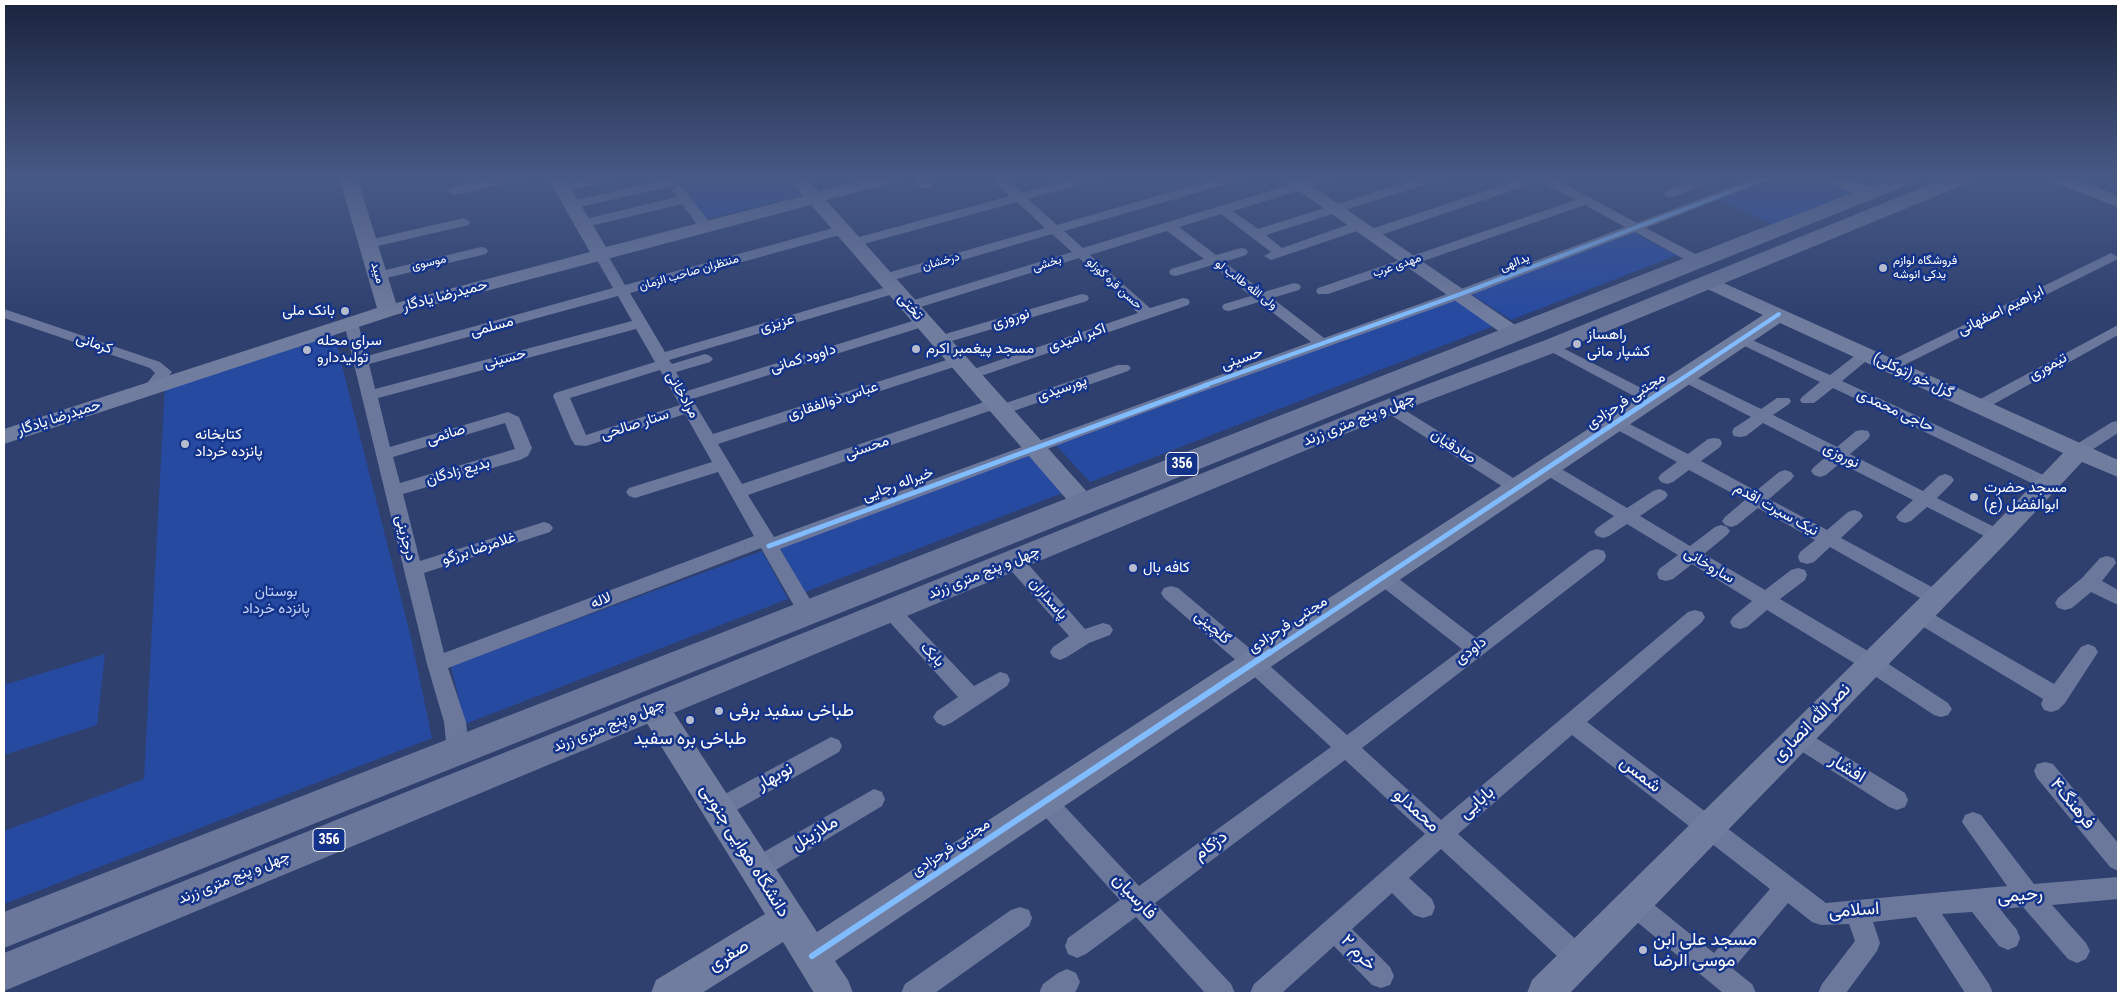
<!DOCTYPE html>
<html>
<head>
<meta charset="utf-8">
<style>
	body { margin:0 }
	#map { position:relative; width:2122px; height:997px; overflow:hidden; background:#2f406f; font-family:"Roboto Condensed",sans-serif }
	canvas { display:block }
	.frame { position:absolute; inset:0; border:5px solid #fff; pointer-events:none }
</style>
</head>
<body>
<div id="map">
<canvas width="2122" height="997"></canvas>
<div class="frame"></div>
</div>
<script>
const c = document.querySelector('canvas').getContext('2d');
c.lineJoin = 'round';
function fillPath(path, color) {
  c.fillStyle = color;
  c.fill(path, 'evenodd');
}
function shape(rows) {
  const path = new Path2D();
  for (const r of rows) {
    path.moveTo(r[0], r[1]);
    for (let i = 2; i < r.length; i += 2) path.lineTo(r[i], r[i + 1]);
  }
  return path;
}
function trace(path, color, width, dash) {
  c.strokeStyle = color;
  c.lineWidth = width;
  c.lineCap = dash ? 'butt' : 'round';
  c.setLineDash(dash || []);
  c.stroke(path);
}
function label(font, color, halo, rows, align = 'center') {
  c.font = font + ' "Roboto Condensed",Vazirmatn,sans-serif';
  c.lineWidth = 5;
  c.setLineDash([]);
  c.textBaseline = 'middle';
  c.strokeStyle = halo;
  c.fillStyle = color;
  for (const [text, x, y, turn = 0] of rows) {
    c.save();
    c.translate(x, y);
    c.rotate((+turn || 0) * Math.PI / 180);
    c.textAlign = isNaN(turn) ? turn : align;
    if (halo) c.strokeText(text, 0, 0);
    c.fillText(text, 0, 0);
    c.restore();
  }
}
const green = shape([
	[673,177,786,177,802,195,704,220],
	[1780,177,1827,177,1858,191,1775,226,1718,199],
	[1632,232,1677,255,1511,320,1468,292],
	[1454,299,1499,324,1090,482,1055,444],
	[334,334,411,638,432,738,4,904,4,831,144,779,165,386],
	[1031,452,1065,492,805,592,778,545],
	[762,551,788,599,465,724,451,666],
	[105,654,97,725,4,755,4,685]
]);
const street = shape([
	[498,177,522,177,520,180,454,195,448,191,450,188,498,177],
	[592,177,616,177,614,180,562,192,556,188,558,185,592,177],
	[912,177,925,177,932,185,930,188,922,188,912,177],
	[991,177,1005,177,1022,193,1077,177,1098,177,1096,180,1028,199,1057,225,1222,177,1243,177,1241,180,1064,231,1083,248,1315,177,1335,177,1333,180,1233,211,1258,229,1422,177,1442,177,1440,180,1266,235,1282,248,1353,223,1363,223,1364,226,1363,229,1271,260,1264,256,1271,252,1221,214,1179,227,1216,255,1241,248,1246,249,1248,252,1246,255,1224,262,1264,292,1294,283,1299,284,1301,287,1299,290,1272,298,1324,338,1453,292,1625,227,1585,205,1328,294,1318,294,1316,291,1318,288,1576,200,1540,181,1375,237,1365,237,1363,234,1365,231,1527,177,1552,177,1637,223,1757,177,1775,177,1646,228,1703,258,1705,261,1703,264,1693,264,1635,232,1463,298,1162,406,780,549,818,613,815,618,808,620,801,618,761,548,448,668,466,722,468,741,462,759,454,762,446,759,443,753,446,741,444,722,427,664,404,570,344,323,346,320,351,319,356,320,358,323,367,356,613,288,594,255,596,252,606,252,625,285,837,227,847,227,849,230,847,233,630,293,665,352,890,286,895,285,902,289,900,292,669,360,672,364,705,354,710,356,713,359,710,362,676,372,687,391,919,319,924,318,929,319,931,322,929,325,692,399,713,434,953,358,963,358,966,361,963,364,718,444,742,484,990,400,1002,400,1003,404,1118,365,1128,365,1131,368,1128,371,1008,413,996,413,995,409,748,495,774,537,1311,342,1259,302,1229,311,1224,310,1222,307,1224,304,1251,296,1212,265,1176,276,1171,275,1169,272,1171,269,1204,259,1167,231,1090,255,1150,308,1183,298,1188,299,1190,302,1188,305,975,378,965,378,962,375,965,372,1138,313,1079,258,914,309,904,309,902,306,904,303,1072,252,1052,234,890,281,880,281,878,278,880,275,1045,228,1017,202,853,247,846,243,848,240,1010,196,991,177],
	[618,296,632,321,375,389,369,364,618,296],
	[636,329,655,362,555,393,553,396,571,439,575,445,586,446,685,414,712,462,629,488,626,492,629,496,635,498,718,472,754,536,444,653,424,573,550,532,553,528,550,524,544,522,420,561,403,494,520,460,528,456,532,448,519,417,508,412,390,447,378,398,636,329],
	[660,370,680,405,586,435,570,398,660,370],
	[505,423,515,449,400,483,393,457,505,423],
	[1703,177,1722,177,1674,197,1666,197,1664,194,1666,191,1703,177],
	[672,178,678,182,676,185,571,209,565,205,571,201,672,178],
	[678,186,682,187,711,224,712,227,711,230,701,230,682,204,582,228,576,224,577,221,677,197,672,190,678,186],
	[464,218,470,222,469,225,369,248,362,244,364,241,464,218],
	[481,247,486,248,488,251,486,254,378,280,371,276,373,273,481,247],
	[2111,253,2118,257,2116,260,1896,369,1891,371,1886,369,1883,366,1886,363,2111,253],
	[1082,294,1087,295,1089,298,1087,301,945,343,935,343,933,340,935,337,1082,294],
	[4,309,160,362,172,372,158,390,146,390,144,387,155,373,150,368,4,318,4,309],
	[2118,325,2118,335,1985,409,1973,409,1971,406,1973,403,2118,325],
	[1741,335,1830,375,1861,351,1871,351,1874,354,1871,357,1842,381,2054,480,2057,484,2054,488,2048,490,2042,488,1833,388,1814,403,1802,403,1800,400,1802,397,1820,382,1736,342,1734,339,1736,336,1741,335],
	[1551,342,1657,396,1659,399,1657,402,1645,402,1546,349,1544,346,1546,343,1551,342],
	[1685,372,1761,409,1777,398,1789,398,1791,401,1789,404,1773,415,1837,447,1856,431,1862,430,1868,431,1870,435,1868,439,1850,454,1923,491,1939,476,1945,474,1951,476,1954,480,1951,484,1937,498,2004,532,2007,536,2004,540,1998,542,1992,540,1927,507,1911,521,1905,523,1899,521,1896,517,1899,513,1913,500,1840,463,1826,475,1820,477,1814,475,1811,471,1814,467,1827,456,1763,423,1746,436,1740,437,1734,436,1732,432,1734,428,1751,417,1680,380,1677,377,1680,374,1685,372],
	[1389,402,1395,404,1523,484,1526,488,1523,492,1517,494,1511,492,1383,410,1381,407,1383,404,1389,402],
	[1616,417,1688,454,1708,439,1714,438,1720,439,1722,443,1720,447,1701,461,1756,491,1779,472,1785,470,1791,472,1794,476,1791,480,1769,499,1827,530,1848,512,1854,510,1860,512,1863,516,1860,520,1841,538,1943,593,1946,598,1943,603,1936,605,1929,603,1830,547,1814,562,1807,564,1800,562,1798,557,1800,552,1815,540,1758,508,1737,525,1731,527,1725,525,1722,521,1725,517,1745,500,1689,470,1673,482,1667,484,1661,482,1658,478,1661,474,1677,462,1610,426,1608,422,1610,418,1616,417],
	[2118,421,2118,433,2084,455,2078,456,2072,455,2070,451,2072,447,2112,422,2118,421],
	[1547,462,1553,464,1627,508,1653,491,1659,489,1665,491,1668,495,1665,499,1640,516,1690,546,1715,527,1721,525,1727,527,1730,531,1727,535,1704,554,1765,590,1791,570,1798,568,1805,570,1807,575,1805,580,1780,599,1878,657,1948,703,1952,709,1948,715,1941,717,1934,715,1864,669,1767,610,1747,627,1740,629,1733,627,1730,622,1733,617,1752,601,1692,564,1673,579,1666,581,1659,579,1657,574,1659,569,1678,555,1627,524,1609,536,1603,538,1597,536,1594,532,1597,528,1614,516,1541,472,1539,468,1541,464,1547,462],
	[1597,549,1604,551,1606,556,1604,561,1362,748,1441,820,1688,612,1695,610,1702,612,1705,617,1702,622,1587,722,1826,903,2007,886,1962,822,1965,815,1973,812,1981,815,2034,884,2118,877,2118,899,2052,905,2086,943,2090,951,2086,959,2077,963,2068,959,2023,907,2000,909,2017,930,2020,938,2017,946,2008,950,1999,946,1972,912,1942,914,1989,984,1993,993,1965,993,1916,917,1873,922,1880,943,1877,951,1846,993,1818,993,1822,984,1855,941,1849,924,1821,925,1812,922,1788,903,1733,969,1752,984,1756,993,1723,993,1625,912,1622,904,1625,896,1634,893,1643,896,1714,953,1770,889,1572,735,1458,834,1588,950,1592,959,1588,968,1579,971,1570,968,1441,849,1409,878,1432,899,1435,907,1432,915,1423,918,1414,915,1392,893,1352,929,1390,967,1394,976,1390,985,1381,988,1372,985,1334,946,1282,993,1250,993,1254,984,1425,834,1345,760,1155,903,1231,984,1235,993,1205,993,1136,917,1086,954,1077,958,1068,954,1065,946,1068,938,1120,900,1037,808,1034,801,1037,794,1045,791,1053,794,1139,886,1331,747,1246,669,1164,598,1161,593,1164,588,1171,586,1178,588,1260,657,1347,735,1462,649,1376,582,1374,577,1376,572,1383,570,1390,572,1476,638,1590,551,1597,549],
	[1014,554,1021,556,1085,629,1103,623,1110,625,1113,630,1110,635,1089,643,1067,657,1060,660,1053,657,1050,652,1053,647,1069,636,1007,566,1005,561,1007,556,1014,554],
	[2107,556,2114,558,2116,563,2102,581,2118,590,2118,605,2091,592,2072,608,2065,610,2058,608,2055,603,2058,598,2082,578,2100,558,2107,556],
	[891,604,898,606,974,686,1000,672,1007,674,1010,680,1007,686,951,723,944,726,937,723,933,717,937,711,958,697,884,616,881,611,884,606,891,604],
	[1919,608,1926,610,2054,684,2081,647,2088,644,2095,647,2098,652,2065,703,2058,710,2051,712,2044,710,2041,704,2043,699,1912,620,1909,615,1912,610,1919,608],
	[1798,729,1806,732,1905,793,1908,800,1905,807,1897,810,1889,807,1790,744,1787,738,1790,732,1798,729],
	[831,737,839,740,842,746,839,752,726,816,718,819,710,816,707,809,710,802,831,737],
	[2045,762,2053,764,2118,843,2118,871,2110,867,2037,778,2034,771,2037,764,2045,762],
	[874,789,882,792,885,799,882,806,764,877,756,880,748,877,744,869,748,861,874,789],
	[1020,907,1029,910,1032,918,1029,926,935,993,901,993,905,984,1011,910,1020,907],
	[1067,969,1076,973,1080,982,1076,991,1073,993,1039,993,1043,984,1058,973,1067,969]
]);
const secondary = shape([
	[339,177,357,177,396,303,590,252,547,177,564,177,606,247,803,196,788,177,806,177,819,192,872,177,902,177,900,181,826,200,1097,503,1093,509,1084,511,1075,509,811,205,395,315,4,444,4,429,377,308,339,177],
	[1279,177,1299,177,1521,329,1525,333,1521,337,1514,339,1507,337,1279,177],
	[1825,177,1848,177,1875,190,1878,194,1875,198,1869,199,1863,198,1827,181,1825,177],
	[2048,177,2072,177,2118,196,2118,207,2050,181,2048,177],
	[1708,276,2118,460,2118,477,2082,462,2007,542,1570,993,1527,993,1532,980,1989,530,2063,453,1780,323,835,961,848,980,853,993,814,993,783,942,702,993,651,993,656,980,765,914,643,717,639,708,643,699,654,696,665,699,817,932,1763,315,1701,286,1698,282,1701,278,1708,276]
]);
const primary = shape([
	[1893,177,1920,177,1918,181,4,948,4,912,1893,177],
	[1948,177,1975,177,1973,181,1559,351,1398,412,4,991,4,953,1380,402,1543,341,1948,177]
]);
const cyclewayFar2 = shape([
	[1203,386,1458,295,1769,177],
	[1671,386,1779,314]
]);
const cyclewayFar1 = shape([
	[769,546,1207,385],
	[1268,654,1672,385]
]);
const cycleway = shape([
	[812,956,1270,652]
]);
const markers = [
	[1883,268,5,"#b6bccd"],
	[345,311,5,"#b6bccd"],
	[1577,344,5,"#b6bccd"],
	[916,349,5,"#b6bccd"],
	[307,350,5,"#b6bccd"],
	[185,444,5,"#b6bccd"],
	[1974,497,5,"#b6bccd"],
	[1133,568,5,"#b6bccd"],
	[719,711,5,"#b6bccd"],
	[690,720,5,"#b6bccd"],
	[1643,950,5,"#b6bccd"]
];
const farPoinames = [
	["فروشگاه لوازم",1893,261],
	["یدکی انوشه",1893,275]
];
const farStreetnames = [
	["درخشان",941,262,-16],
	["موسوی",429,263,-13],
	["یدالهی",1515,263,-21],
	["بخشی",1047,264,-17],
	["مهدی عرب",1397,266,-19],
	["میبد",377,273,74],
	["منتظران صاحب الزمان",689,273,-16],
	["حسن قره گوزلو",1114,284,42],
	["ولی الله طالب لو",1246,285,37]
];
const shields = [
	[1182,464,32],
	[329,840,32]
];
const shieldNames = [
	["356",1182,464],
	["356",329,840]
];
const streetNames = [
	["حمیدرضا یادگار",445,296,-15],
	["تختی",910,307,49],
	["ابراهیم اصفهانی",2001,311,-26],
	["نوروزی",1011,319,-17],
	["عزیزی",777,324,-16],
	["مسلمی",492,327,-15],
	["اکبر امیدی",1077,338,-19],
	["کرمانی",94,344,19],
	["حسینی",505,359,-15],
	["داوود کمانی",803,359,-17],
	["حسینی",1242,359,-19],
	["تیموری",2048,367,-29],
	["گزل خو (توکلی)",1913,376,25],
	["پورسیدی",1062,389,-19],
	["مرادخانی",682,395,60],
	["عباس ذوالفقاری",833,401,-18],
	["مجتبی فرحزادی",1626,401,-33],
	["حاجی محمدی",1895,411,25],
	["حمیدرضا یادگار",59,418,-18],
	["چهل و پنج متری زرند",1359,420,-22],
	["ستار صالحی",635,425,-18],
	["صائمی",446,435,-17],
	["صادقیان",1453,447,33],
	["محسنی",867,448,-19],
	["نوروزی",1841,456,27],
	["بدیع زادگان",458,472,-16],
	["خیراله رجایی",898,485,-20],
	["نیک سیرت اقدم",1776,510,29],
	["درجزینی",405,538,76],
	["غلامرضا برزگو",479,549,-18],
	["ساروخانی",1709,566,31],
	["چهل و پنج متری زرند",984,573,-22],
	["پاسداران",1048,599,49],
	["لاله",601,601,-21],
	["مجتبی فرحزادی",1288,625,-33],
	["گلچینی",1212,628,41],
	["داودی",1471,651,-37],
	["بابک",932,655,47],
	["چهل و پنج متری زرند",609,726,-22],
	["مجتبی فرحزادی",951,848,-34],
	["چهل و پنج متری زرند",234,878,-22]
];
const poiNames = [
	["بانک ملی",335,311,"right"],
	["راهساز",1587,335],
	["کشپار مانی",1587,352],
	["سرای محله",317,341],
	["تولیددارو",317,358],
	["مسجد پیغمبر اکرم",926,349],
	["کتابخانه",195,435],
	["پانزده خرداد",195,452],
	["مسجد حضرت",1984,488],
	["ابوالفضل (ع)",1984,505],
	["کافه بال",1143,568]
];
const parkNames = [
	["بوستان",276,592],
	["پانزده خرداد",276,609]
];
const nearPoinames = [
	["طباخی سفید برفی",729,711],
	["طباخی بره سفید",690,739,"center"],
	["مسجد علی ابن",1653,940],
	["موسی الرضا",1653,961]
];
const nearStreetnames = [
	["نصرالله انصاری",1812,723,-45],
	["افشار",1847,769,32],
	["شمس",1640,775,38],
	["نوبهار",775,777,-29],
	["بابایی",1477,803,-41],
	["فرهنگ۴",2072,804,51],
	["محمدلو",1416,811,42],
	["ملازینل",815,834,-31],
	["دژکام",1211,846,-36],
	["دانشگاه هوایی جنوبی",744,851,58],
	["رحیمی",2020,896,-5],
	["فارسیان",1134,897,47],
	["اسلامی",1854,911,-4],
	["خرم ۲",1358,953,46],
	["صفری",729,956,-32]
];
fillPath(green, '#274aa1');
fillPath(street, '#6b789c');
fillPath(secondary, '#717d9f');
fillPath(primary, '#6a779a');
trace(cyclewayFar2, '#80bcff', 4);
trace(cyclewayFar1, '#80bcff', 5);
trace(cycleway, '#80bcff', 6);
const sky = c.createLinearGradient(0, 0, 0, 317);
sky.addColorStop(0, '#1a233d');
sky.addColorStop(0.56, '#475985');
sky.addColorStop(1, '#47598500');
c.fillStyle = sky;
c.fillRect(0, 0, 2122, 317);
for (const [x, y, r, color] of markers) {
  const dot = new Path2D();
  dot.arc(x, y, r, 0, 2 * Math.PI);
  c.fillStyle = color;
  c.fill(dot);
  trace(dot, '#14338a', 2);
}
label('12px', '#fff', '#14338a', farPoinames, 'left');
label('12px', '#fff', '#14338a', farStreetnames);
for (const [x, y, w] of shields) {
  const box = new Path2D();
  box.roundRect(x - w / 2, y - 11.5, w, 23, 4);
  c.fillStyle = '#14338a';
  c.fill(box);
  trace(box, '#fff', 1);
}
label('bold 14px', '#fff', null, shieldNames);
label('15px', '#fff', '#14338a', streetNames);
label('15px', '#fff', '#14338a', poiNames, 'left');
label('15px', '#c2d2fb', '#14338a', parkNames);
label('18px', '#fff', '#14338a', nearPoinames, 'left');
label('18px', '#fff', '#14338a', nearStreetnames);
</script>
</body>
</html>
